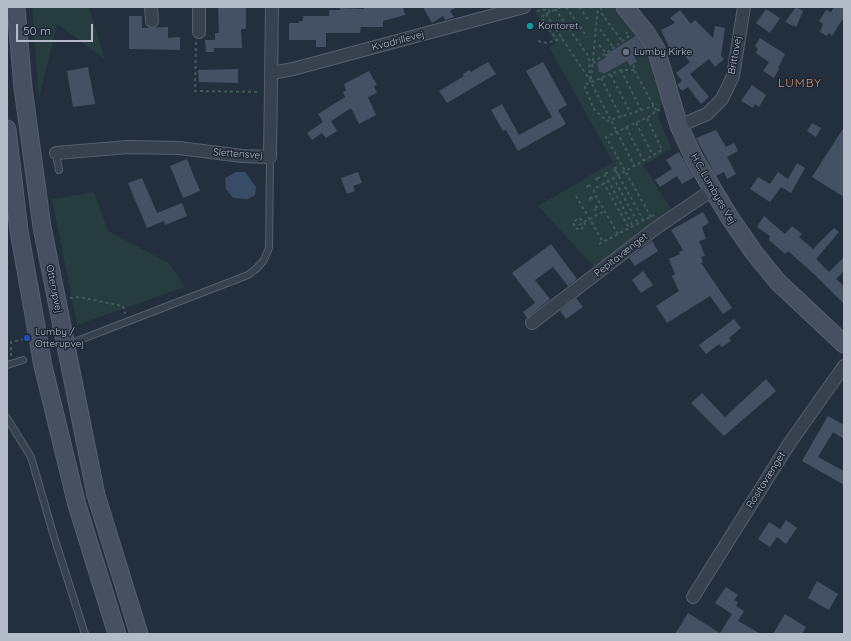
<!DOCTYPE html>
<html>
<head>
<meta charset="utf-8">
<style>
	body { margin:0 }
	#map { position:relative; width:851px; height:641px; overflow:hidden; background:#242f3e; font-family:Quicksand,sans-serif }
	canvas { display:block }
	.frame { position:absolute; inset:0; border:8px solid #b4bcc9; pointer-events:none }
	.scale { position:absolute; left:16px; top:24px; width:77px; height:18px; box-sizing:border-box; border:2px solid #b4bcc9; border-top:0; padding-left:5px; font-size:12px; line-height:14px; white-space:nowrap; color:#b4bcc9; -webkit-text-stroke:3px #1d2633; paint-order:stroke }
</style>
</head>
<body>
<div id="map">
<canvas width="851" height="641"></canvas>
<div class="frame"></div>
<div class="scale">50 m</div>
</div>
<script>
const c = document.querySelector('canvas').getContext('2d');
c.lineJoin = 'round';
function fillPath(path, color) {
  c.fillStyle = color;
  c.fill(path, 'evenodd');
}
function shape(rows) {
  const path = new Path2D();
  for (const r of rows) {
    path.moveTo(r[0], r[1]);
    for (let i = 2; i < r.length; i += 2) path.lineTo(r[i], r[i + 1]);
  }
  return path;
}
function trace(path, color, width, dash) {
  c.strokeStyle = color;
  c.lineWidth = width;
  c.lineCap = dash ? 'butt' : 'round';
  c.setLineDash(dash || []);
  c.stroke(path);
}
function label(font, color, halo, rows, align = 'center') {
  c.font = font + ' Quicksand,sans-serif';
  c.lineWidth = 3;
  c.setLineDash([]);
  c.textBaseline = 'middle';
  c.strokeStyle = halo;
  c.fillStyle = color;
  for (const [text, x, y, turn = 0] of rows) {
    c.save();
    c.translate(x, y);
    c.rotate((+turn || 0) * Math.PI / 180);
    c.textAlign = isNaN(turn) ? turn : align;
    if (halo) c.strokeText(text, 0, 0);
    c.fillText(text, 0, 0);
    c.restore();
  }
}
const green = shape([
	[32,7,89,7,105,59,57,24,39,99],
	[545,7,614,7,641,33,662,87,662,101,658,117,672,149,643,165,672,210,594,267,538,206,613,162,549,47,556,44,535,12],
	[94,192,108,231,169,263,185,287,77,325,52,199]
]);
const water = shape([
	[236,172,245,172,256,187,255,195,248,199,233,198,226,189,225,178]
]);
const building = shape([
	[218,7,246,7,246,29,241,29,242,48,214,48,214,52,206,52,205,40,215,40,215,33,219,33],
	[364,7,403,7,405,15,383,21,383,27,361,27,360,33,326,33,326,47,316,47,316,40,289,40,289,23,299,23,299,21,303,21,303,16,329,16,329,10,340,10,340,8,364,9],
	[423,7,457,7,450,11,454,17,445,20,443,16,432,23],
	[796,7,803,11,796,27,785,22],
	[834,7,844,7,844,17,832,36,829,33,827,36,820,32,823,24,819,21,826,10,831,12],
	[766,9,780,18,770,33,756,23],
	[680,10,691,24,695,20,713,38,715,26,725,28,721,56,724,59,715,67,709,59,690,74,709,97,701,104,688,87,682,91,677,85,682,81,676,73,690,62,680,50,672,54,661,30,675,23,670,18],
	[129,16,142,16,142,28,168,27,168,38,180,37,180,50,129,49],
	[636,36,645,50,634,57,637,61,630,66,627,61,605,73,599,72,597,63,606,57,605,55],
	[760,38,785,54,778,68,779,69,774,78,763,71,769,62,756,53,758,49,755,46],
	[488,62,496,74,447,103,439,91,464,76,463,74,469,70,471,72],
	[543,62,567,105,558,110,566,124,518,151,506,130,503,131,491,110,502,104,519,135,552,117,526,71],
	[88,67,95,104,73,107,67,71],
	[238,69,238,83,199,82,198,70],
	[369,71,377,85,374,86,377,93,368,97,376,115,359,124,351,108,331,121,337,131,326,138,322,133,312,140,307,133,323,122,318,114,345,97,343,92,346,91,344,84],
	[752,85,766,95,759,107,755,104,753,108,741,101],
	[812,123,821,128,816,137,807,131],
	[844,127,844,197,812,177],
	[716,130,726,147,734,143,738,151,727,157,736,174,727,179,724,172,716,176,696,138],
	[679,152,694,177,682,184,677,176,660,187,655,180,672,169,666,160],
	[187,159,200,191,183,198,170,166],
	[797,163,805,168,791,193,781,187,770,202,750,189,758,177,770,184,778,172,788,179],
	[358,172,362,183,353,186,355,191,347,194,341,178],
	[142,178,157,213,182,203,187,216,165,225,164,221,147,228,128,183],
	[703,212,709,223,702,227,706,239,699,241,705,256,701,257,703,262,701,263,732,308,723,314,710,296,667,323,656,306,679,291,672,276,675,274,669,259,680,254,679,252,683,250,671,230],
	[764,216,785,234,792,226,802,234,799,237,813,249,834,228,839,232,816,259,829,272,844,257,844,271,836,279,844,286,844,304,815,275,788,251,785,254,769,240,770,236,757,227],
	[652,241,658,251,635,266,629,258],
	[551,244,577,279,568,286,553,267,535,280,550,299,527,318,523,312,535,303,512,273],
	[643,271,653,285,641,293,632,280],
	[576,298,583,307,566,319,560,311],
	[734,319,741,328,729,338,731,341,722,347,719,344,706,354,699,345],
	[766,379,776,391,724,436,691,403,702,393,725,417],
	[828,416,844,425,844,439,833,432,818,457,844,471,844,485,802,461],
	[786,520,797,528,786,544,777,537,770,547,758,539,769,522,780,529],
	[817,581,838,594,829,610,808,598],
	[726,587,738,595,734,600,738,602,736,606,744,611,738,621,761,634,675,634,688,613,720,633,732,614,715,603],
	[785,614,806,627,802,634,773,634]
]);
const path = shape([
	[560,7,541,17,557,40,562,38],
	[566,7,587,37],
	[579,7,589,21],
	[590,7,591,8],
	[601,7,602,14,622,41],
	[555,9,589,57,590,81],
	[537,11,548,9,550,12],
	[546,14,591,82,634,165],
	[600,29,614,48],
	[538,41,547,43,556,40],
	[196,42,195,91,260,92],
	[599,45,606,53],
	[593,63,629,36,626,32],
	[634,65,634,70,656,110],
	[621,70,641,110],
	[634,70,621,70,584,85,594,109,607,121,654,106],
	[611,75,631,114],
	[601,78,621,117],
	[591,79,598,7],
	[636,123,653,155],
	[626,127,643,160],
	[614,168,617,168,616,171,614,170,614,168],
	[616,171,645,223],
	[605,173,607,173,607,176,605,176,605,173],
	[597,177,599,178,598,181,596,179,597,177],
	[613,177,638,223],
	[608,180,633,226],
	[603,182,629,228],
	[588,185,590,186,589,188,587,187,588,185],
	[576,196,603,242],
	[590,197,592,198,592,200,590,200,590,197],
	[595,207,597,207,598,209,595,210,595,207],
	[651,217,606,137,652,115,656,110,660,110],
	[584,222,585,225,581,230,575,228,573,222,579,218,584,222,604,211],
	[579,225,584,222],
	[618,234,594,193,594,189,662,150,647,118],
	[599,244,654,215],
	[70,298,79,297,123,306,125,314],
	[11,356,11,342,24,339]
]);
const lane = shape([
	[56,153,59,170],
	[77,341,248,275,256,269,264,260,269,248,270,157],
	[7,365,23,360],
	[7,418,31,457,55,540,85,634]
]);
const street = shape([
	[151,7,152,21],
	[199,7,199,32],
	[272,73,293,69,524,7],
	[679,126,707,114,722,99,733,76,744,7],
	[56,153,128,147,179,148,242,156,270,157,272,7],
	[532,323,656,228,712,190],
	[693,597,789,444,844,366]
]);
const secondary = shape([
	[16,7,23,88,42,227,96,495,139,634],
	[625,7,646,33,656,49,679,126,694,158,730,218,755,254,778,282,844,344],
	[7,129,19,231,43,366,77,505,117,634]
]);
const markers = [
	[530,26,4,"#0f9aa8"],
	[626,52,4,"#6b7280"],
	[27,338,4,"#1a4fb4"]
];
const poiNames = [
	["Kontoret",538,26],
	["Lumby Kirke",634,52],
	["Lumby /",35,332],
	["Otterupvej",35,344]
];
const streetNames = [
	["Kvadrillevej",398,41,-15],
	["Brittavej",735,55,-80],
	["Slettensvej",238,154,4],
	["H.C. Lumbyes Vej",713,189,60],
	["Pepitavænget",621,255,-38],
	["Otterupvej",54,289,79],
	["Rositavænget",766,480,-58]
];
const quarterNames = [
	["LUMBY",800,83]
];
fillPath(green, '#263c3f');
fillPath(water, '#394c67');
fillPath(building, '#455162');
trace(lane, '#565f6c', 8);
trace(street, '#565f6c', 14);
trace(secondary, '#565f6c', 19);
trace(path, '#44595c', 2, [3, 3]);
trace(lane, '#38414e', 6);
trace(street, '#38414e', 12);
trace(secondary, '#465061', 17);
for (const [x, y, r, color] of markers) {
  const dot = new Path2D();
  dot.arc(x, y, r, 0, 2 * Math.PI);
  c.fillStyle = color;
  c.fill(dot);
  trace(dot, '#1d2633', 1.5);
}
label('10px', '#b4bcc9', '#1d2633', poiNames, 'left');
label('10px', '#b4bcc9', '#1d2633', streetNames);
c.letterSpacing = '1px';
label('12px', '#d59563', '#1d2633', quarterNames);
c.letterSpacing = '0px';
</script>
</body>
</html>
